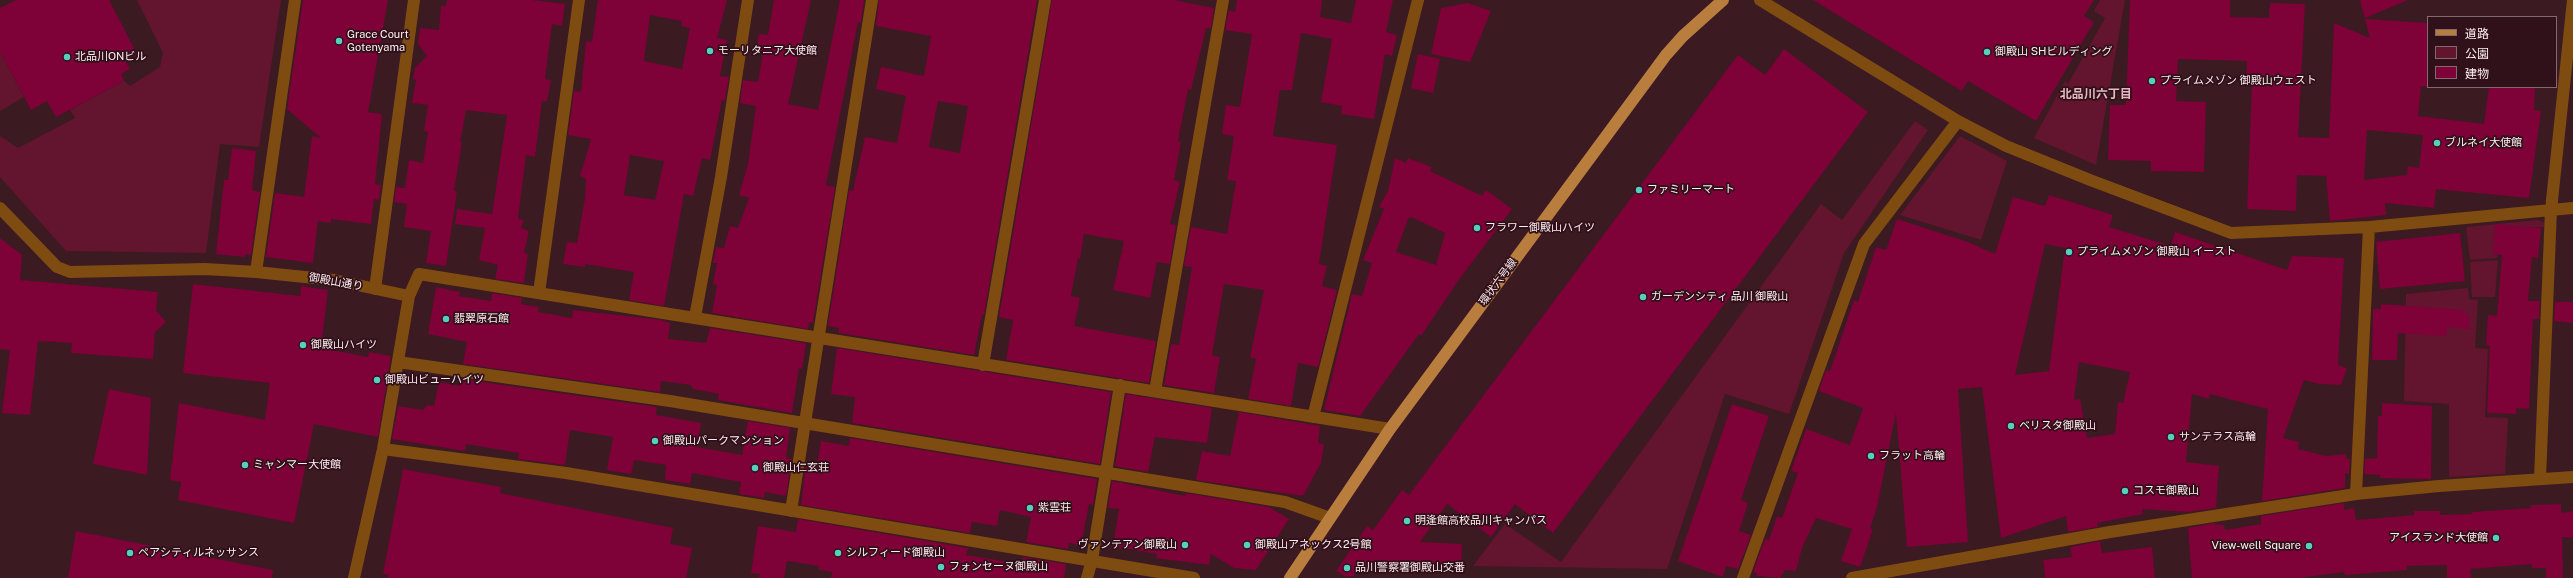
<!DOCTYPE html>
<html>
<head>
<meta charset="utf-8">
<style>
	body { margin:0 }
	#map { position:relative; width:2573px; height:578px; overflow:hidden; background:#3b1a22; font-family:"Public Sans","Noto Sans JP",sans-serif }
	canvas { display:block }
	.legend { position:absolute; left:2427px; top:16px; width:130px; height:72px; box-sizing:border-box; background:#301019; border:1px solid #826970; margin:0; padding:5px 7px; list-style:none; font-size:12px; color:#feeff2 }
	.legend li { display:flex; align-items:center; gap:8px; height:20px }
	.legend b { width:20px; border:1px solid #826970 }
</style>
</head>
<body>
<div id="map">
<canvas width="2573" height="578"></canvas>
<ul class="legend">
<li><b style="height:5px;background:#b97d3e"></b>道路</li>
<li><b style="height:11px;background:#63142f"></b>公園</li>
<li><b style="height:11px;background:#7e0138"></b>建物</li>
</ul>
</div>
<script>
const c = document.querySelector('canvas').getContext('2d');
c.lineJoin = 'round';
function fillPath(path, color) {
  c.fillStyle = color;
  c.fill(path, 'evenodd');
}
function shape(rows) {
  const path = new Path2D();
  for (const r of rows) {
    path.moveTo(r[0], r[1]);
    for (let i = 2; i < r.length; i += 2) path.lineTo(r[i], r[i + 1]);
  }
  return path;
}
function trace(path, color, width, dash) {
  c.strokeStyle = color;
  c.lineWidth = width;
  c.lineCap = dash ? 'butt' : 'round';
  c.setLineDash(dash || []);
  c.stroke(path);
}
function label(font, color, halo, rows, align = 'center') {
  c.font = font + ' "Public Sans","Noto Sans JP",sans-serif';
  c.lineWidth = 3.5;
  c.setLineDash([]);
  c.textBaseline = 'middle';
  c.strokeStyle = halo;
  c.fillStyle = color;
  for (const [text, x, y, turn = 0] of rows) {
    c.save();
    c.translate(x, y);
    c.rotate((+turn || 0) * Math.PI / 180);
    c.textAlign = isNaN(turn) ? turn : align;
    if (halo) c.strokeText(text, 0, 0);
    c.fillText(text, 0, 0);
    c.restore();
  }
}
const green = shape([
	[137,0,281,0,259,147,220,144,206,253,66,251,0,177,0,136,18,148,75,118,70,110,124,81,130,86,160,67,163,53],
	[2100,0,2125,0,2096,165,2034,138,2065,81,2068,84,2105,18,2094,11],
	[0,51,24,97,0,111],
	[1915,121,1928,130,1844,253,1789,414,1725,394,1667,569,1473,566,1505,524,1561,562,1821,204,1842,220],
	[1960,136,2007,161,1981,240,1900,215],
	[2537,220,2545,223,2545,227,2498,228,2497,258,2470,260,2466,227],
	[2498,260,2495,297,2472,297,2470,262],
	[2468,288,2469,299,2478,300,2475,348,2488,349,2485,417,2508,418,2505,474,2449,477,2449,404,2404,401,2406,294]
]);
const building = shape([
	[16,0,109,0,137,54,125,60,130,69,121,74,124,81,56,117,47,101,31,110,0,51,0,8],
	[303,0,388,0,368,112,382,114,375,184,381,185,379,200,374,199,371,224,331,219,331,223,318,221,313,263,266,257,275,193,304,197,312,136,321,138,287,109],
	[447,0,532,0,565,4,562,26,552,24,545,79,551,80,547,101,542,101,535,157,526,155,518,219,524,220,521,228,529,231,524,253,528,254,524,283,495,279,498,265,479,260,485,228,455,224,457,209,492,214,507,115,466,110,460,142,462,142,454,191,457,191,446,266,426,263,431,231,404,227,407,204,394,202,396,187,405,188,409,160,423,163,428,132,424,131,428,105,412,103,416,80,413,79,415,68,427,56,418,44,420,28,439,30,441,6,446,6],
	[598,0,727,0,717,38,727,40,720,76,729,77,725,101,722,100,710,160,702,158,693,196,684,194,664,306,629,300,634,272,585,264,585,267,563,264,567,242,577,243,585,198,586,179,580,176,591,139,568,135,574,91,581,92,586,41,592,42],
	[650,15,682,21,681,26,690,28,682,69,644,61],
	[630,155,664,161,655,200,624,195],
	[774,0,811,0,788,104,818,110,840,0,864,0,861,23,858,22,826,185,835,187,813,323,809,322,808,329,712,313,717,285,713,284,717,263,713,263,716,247,724,248,730,226,738,228,749,198,739,195,748,164,756,106,740,103,743,80,758,82,763,52,756,50,759,34,768,35],
	[879,0,1037,0,984,315,982,315,974,355,839,333,839,328,828,326,849,190,853,191,865,137,897,143,906,96,876,89,881,67,924,76,931,36,876,26],
	[938,101,968,106,960,153,929,147],
	[1052,0,1174,0,1214,8,1211,28,1206,28,1191,90,1188,89,1178,141,1181,142,1174,180,1180,182,1170,224,1176,225,1170,264,1157,262,1150,298,1113,290,1124,241,1084,234,1080,259,1078,258,1071,296,1080,298,1074,326,1156,341,1149,383,1006,360,1013,320,999,317],
	[1237,0,1322,0,1320,17,1351,23,1356,0,1393,0,1386,32,1397,35,1392,56,1385,54,1374,119,1341,114,1342,106,1321,102,1332,39,1301,33,1292,90,1280,90,1273,136,1337,145,1319,264,1327,266,1322,286,1337,290,1318,367,1298,363,1291,406,1248,399,1256,359,1250,357,1264,290,1224,284,1212,355,1220,357,1214,393,1164,385,1171,344,1179,345,1192,267,1184,266,1191,227,1227,234,1236,181,1227,180,1234,136,1222,134,1226,105,1240,107,1252,34,1225,30,1229,10,1235,12],
	[1813,0,2094,0,2084,16,2094,22,2036,121,1968,81,1962,91],
	[2130,0,2230,0,2230,17,2269,18,2270,3,2305,4,2298,137,2329,138,2334,23,2370,38,2365,19,2428,23,2428,87,2421,86,2418,116,2484,124,2489,87,2535,87,2534,110,2541,111,2529,198,2436,189,2434,208,2385,203,2386,215,2330,221,2326,176,2297,175,2296,211,2247,209,2252,85,2246,85,2247,61,2178,59,2176,101,2206,102,2204,172,2151,171,2151,161,2108,160,2110,105,2126,105],
	[2367,130,2423,135,2419,168,2408,166,2407,175,2364,180],
	[2360,0,2408,0,2365,18],
	[1468,3,1491,11,1470,62,1431,54,1441,8],
	[1784,49,1868,112,1553,533,1515,504,1491,537,1447,504,1420,542,1462,544,1461,569,1402,568,1399,573,1357,571,1354,576,1346,577,1336,571,1367,526,1373,530,1402,490,1409,495,1738,55,1765,75],
	[1418,54,1440,59,1433,93,1411,88],
	[232,148,256,151,252,190,260,192,251,255,245,254,245,257,216,254,224,180,228,180],
	[1395,158,1406,163,1408,158,1432,167,1430,171,1482,196,1486,190,1512,209,1458,281,1421,336,1419,334,1360,416,1324,410,1352,294,1362,296,1372,263,1363,260,1384,209,1379,207,1388,191],
	[1411,217,1445,233,1436,265,1396,252,1408,219],
	[2049,195,2113,215,2109,227,2171,246,2175,232,2287,270,2292,256,2344,258,2338,365,2347,368,2341,385,2319,384,2304,380,2283,438,2299,442,2298,449,2326,456,2346,454,2346,459,2350,459,2349,474,2345,473,2345,488,2262,501,2268,409,2210,394,2209,399,2192,394,2186,462,2219,466,2216,508,2187,512,2142,509,2143,514,2097,523,2098,527,2068,532,2066,516,2001,538,1982,387,1958,389,1968,542,1907,547,1896,413,1877,507,1870,528,1873,529,1860,567,1841,561,1852,529,1816,518,1802,548,1796,571,1785,570,1780,578,1756,576,1757,573,1753,572,1765,539,1769,540,1777,516,1782,518,1792,490,1798,473,1791,471,1806,429,1850,445,1863,408,1819,391,1826,370,1830,371,1854,300,1858,302,1876,247,1886,250,1897,219,1968,242,1995,254,2013,197,2045,206],
	[2045,244,2065,248,2049,371,2015,375],
	[2079,362,2130,372,2123,403,2118,402,2115,434,2087,438,2080,399,2074,400],
	[2495,224,2541,228,2538,258,2532,257,2528,301,2540,301,2539,319,2533,319,2529,409,2516,408,2516,414,2487,413,2490,346,2486,345,2488,315,2497,316,2502,255,2493,254],
	[2460,233,2465,281,2380,289,2376,242],
	[0,238,22,255,20,280,158,292,156,310,166,322,155,332,153,359,71,353,72,343,38,341,30,415,2,413,10,350,0,349],
	[193,284,300,296,301,286,328,290,321,348,368,357,369,352,391,356,378,437,314,424,294,523,178,500,181,482,170,480,179,403,265,420,270,383,183,373],
	[436,287,460,292,459,296,491,301,492,293,522,298,521,304,539,307,538,312,572,318,573,310,661,320,670,323,668,339,706,343,710,328,806,343,802,369,799,368,792,413,718,400,719,394,693,389,691,385,661,381,660,392,463,364,467,342,428,334],
	[2555,302,2573,302,2573,323,2554,321],
	[2381,304,2463,310,2463,313,2468,313,2470,329,2447,327,2446,336,2398,333,2397,360,2372,360,2373,309,2381,309],
	[837,348,1111,392,1100,464,852,423,855,397,831,394],
	[461,379,657,407,656,415,701,423,697,447,742,455,748,421,790,428,786,458,792,459,786,496,765,492,764,498,739,494,741,482,692,473,690,484,665,480,666,465,634,460,631,474,607,470,613,437,570,430,565,465,518,459,519,453,466,444,465,451,392,439,398,406,423,410,427,405,434,406,439,382,460,386],
	[109,389,151,398,147,475,93,464],
	[1126,394,1212,408,1207,443,1155,437,1148,472,1115,466],
	[2382,403,2432,406,2431,479,2380,478,2380,475,2364,474,2365,459,2377,458,2378,416,2382,416],
	[1732,404,1769,416,1741,500,1748,503,1739,531,1751,535,1738,569,1726,566,1723,577,1678,561],
	[1239,412,1320,426,1318,443,1324,444,1321,463,1303,496,1196,480,1202,451,1230,456],
	[850,438,1097,479,1093,505,1089,504,1081,546,1069,543,1068,549,1026,542,1031,517,1000,510,997,526,972,522,970,533,801,505,806,462,817,464,821,441,849,446],
	[403,469,501,487,500,493,673,528,670,544,692,548,686,578,388,578,389,575,383,574],
	[1112,481,1185,496,1186,493,1269,507,1289,519,1256,570,1234,568,1211,554,1209,565,1156,558,1157,554,1113,546,1119,509,1108,508],
	[2344,503,2344,510,2354,508,2356,520,2414,515,2414,511,2440,511,2440,515,2472,514,2472,512,2531,508,2531,505,2561,504,2561,513,2573,511,2573,538,2562,537,2563,578,2546,578,2546,568,2532,568,2532,564,2470,569,2471,578,2447,578,2447,565,2407,566,2407,570,2371,573,2345,575,2344,572,2299,578,2192,578,2188,528,2215,523,2215,525,2224,525,2225,530,2261,524,2261,516],
	[798,519,968,548,966,555,1022,564,1023,557,1066,564,1064,578,831,578,832,572,819,570,819,566,787,561,784,578,759,578,760,574,751,573,758,526,796,532],
	[76,531,273,570,272,578,68,578],
	[2100,541,2102,553,2152,547,2155,578,2045,578,2043,560,2072,557,2070,547]
]);
const minor = shape([
	[1760,0,1958,121,2006,146,2090,180,2231,233,2369,227,2573,208],
	[0,208,57,267,70,272,205,269,256,272,334,280,409,296],
	[256,272,295,0],
	[375,289,414,0],
	[539,293,579,0],
	[695,317,721,177,748,0],
	[398,362,670,401,1163,482,1285,502,1330,518],
	[983,365,1045,0],
	[1155,391,1223,0],
	[1313,417,1418,0],
	[383,449,566,473,1194,578],
	[2540,478,2551,210,2573,0],
	[2356,494,2369,227],
	[791,511,872,0],
	[354,578,383,449,409,296,419,274,1390,429],
	[1087,578,1092,560,1120,385],
	[1743,578,1864,244,1958,121],
	[1852,578,2110,532,2356,494,2439,486,2573,477]
]);
const major = shape([
	[1290,578,1390,429,1666,55,1683,36,1723,0]
]);
const markers = [
	[339,41,4,"#58cec0"],
	[710,51,4,"#58cec0"],
	[1987,52,4,"#58cec0"],
	[67,57,4,"#58cec0"],
	[2152,81,4,"#58cec0"],
	[2437,143,4,"#58cec0"],
	[1639,190,4,"#58cec0"],
	[1477,228,4,"#58cec0"],
	[2069,252,4,"#58cec0"],
	[1643,297,4,"#58cec0"],
	[446,319,4,"#58cec0"],
	[303,345,4,"#58cec0"],
	[377,380,4,"#58cec0"],
	[2011,426,4,"#58cec0"],
	[2171,437,4,"#58cec0"],
	[655,441,4,"#58cec0"],
	[1871,456,4,"#58cec0"],
	[245,465,4,"#58cec0"],
	[755,468,4,"#58cec0"],
	[2125,491,4,"#58cec0"],
	[1030,508,4,"#58cec0"],
	[1407,521,4,"#58cec0"],
	[2496,538,4,"#58cec0"],
	[1185,545,4,"#58cec0"],
	[1247,545,4,"#58cec0"],
	[2309,546,4,"#58cec0"],
	[130,553,4,"#58cec0"],
	[838,553,4,"#58cec0"],
	[941,567,4,"#58cec0"],
	[1347,568,4,"#58cec0"]
];
const poiNames = [
	["Grace Court",347,35],
	["Gotenyama",347,48],
	["モーリタニア大使館",718,51],
	["御殿山 SHビルディング",1995,52],
	["北品川ONビル",75,57],
	["プライムメゾン 御殿山ウェスト",2160,81],
	["ブルネイ大使館",2445,143],
	["ファミリーマート",1647,190],
	["フラワー御殿山ハイツ",1485,228],
	["プライムメゾン 御殿山 イースト",2077,252],
	["ガーデンシティ 品川 御殿山",1651,297],
	["翡翠原石館",454,319],
	["御殿山ハイツ",311,345],
	["御殿山ビューハイツ",385,380],
	["ベリスタ御殿山",2019,426],
	["サンテラス高輪",2179,437],
	["御殿山パークマンション",663,441],
	["フラット高輪",1879,456],
	["ミャンマー大使館",253,465],
	["御殿山仁玄荘",763,468],
	["コスモ御殿山",2133,491],
	["紫雲荘",1038,508],
	["明逢館高校品川キャンパス",1415,521],
	["アイスランド大使館",2488,538,"right"],
	["ヴァンテアン御殿山",1177,545,"right"],
	["御殿山アネックス2号館",1255,545],
	["View-well Square",2301,546,"right"],
	["ペアシティルネッサンス",138,553],
	["シルフィード御殿山",846,553],
	["フォンセーヌ御殿山",949,567],
	["品川警察署御殿山交番",1355,568]
];
const streetNames = [
	["御殿山通り",336,282,10],
	["環状六号線",1498,282,-54]
];
const neighbourhoodNames = [
	["北品川六丁目",2096,94]
];
fillPath(green, '#63142f');
fillPath(building, '#7e0138');
trace(minor, '#7e4c11', 12);
trace(major, '#b97d3e', 12);
for (const [x, y, r, color] of markers) {
  const dot = new Path2D();
  dot.arc(x, y, r, 0, 2 * Math.PI);
  c.fillStyle = color;
  c.fill(dot);
  trace(dot, '#301019', 1.5);
}
label('11px', '#feeff2', '#301019', poiNames, 'left');
label('11px', '#feeff2', '#301019', streetNames);
label('bold 12px', '#e5b7c0', '#301019', neighbourhoodNames);
</script>
</body>
</html>
